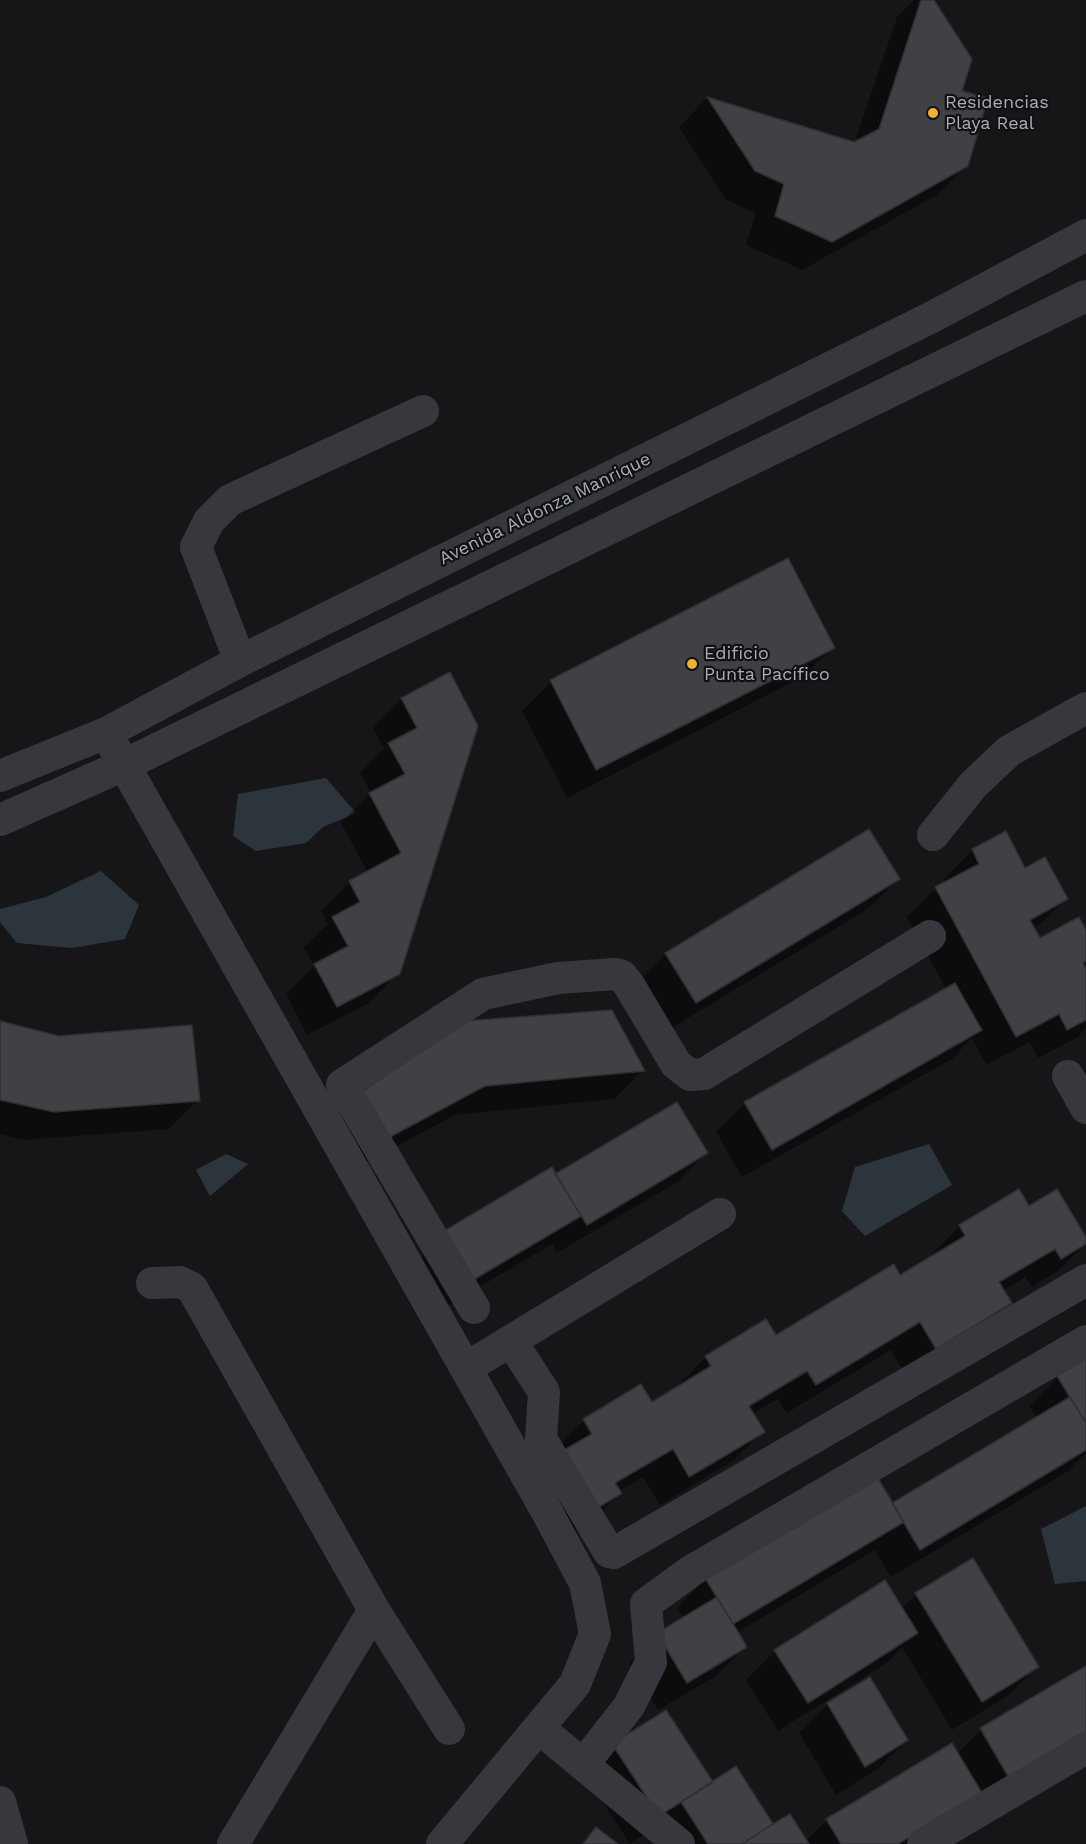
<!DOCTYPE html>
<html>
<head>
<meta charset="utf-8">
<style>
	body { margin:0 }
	canvas { display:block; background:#161618 }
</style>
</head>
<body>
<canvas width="1086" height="1844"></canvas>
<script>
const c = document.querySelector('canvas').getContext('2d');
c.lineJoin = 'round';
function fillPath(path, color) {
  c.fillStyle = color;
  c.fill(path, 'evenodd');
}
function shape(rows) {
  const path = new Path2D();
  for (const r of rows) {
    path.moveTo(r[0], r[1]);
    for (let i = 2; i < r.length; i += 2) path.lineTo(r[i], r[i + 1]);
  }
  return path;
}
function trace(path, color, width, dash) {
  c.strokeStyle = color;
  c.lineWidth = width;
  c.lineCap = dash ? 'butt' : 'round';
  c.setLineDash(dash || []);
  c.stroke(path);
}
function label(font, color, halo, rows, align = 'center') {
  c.font = font + ' "Work Sans",sans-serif';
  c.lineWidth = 4.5;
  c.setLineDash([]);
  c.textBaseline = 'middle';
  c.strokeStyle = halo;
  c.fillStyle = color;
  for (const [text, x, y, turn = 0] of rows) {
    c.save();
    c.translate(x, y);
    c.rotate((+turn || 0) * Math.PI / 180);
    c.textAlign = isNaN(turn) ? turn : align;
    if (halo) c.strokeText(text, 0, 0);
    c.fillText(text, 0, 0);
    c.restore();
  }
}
const water = shape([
	[326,778,356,813,323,827,306,843,256,851,233,836,238,794],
	[101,871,139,905,125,939,72,948,17,943,0,922,0,909,46,897],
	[929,1144,952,1185,865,1236,842,1211,855,1167],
	[226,1154,248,1164,210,1196,196,1170],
	[1086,1506,1086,1581,1055,1584,1041,1529]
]);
const shadow = shape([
	[914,0,932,0,960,92,967,165,937,195,802,270,746,245,756,213,726,200,679,127,707,98,854,144,897,17],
	[788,560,833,647,804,676,567,798,522,711,551,682],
	[449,674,398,973,369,1003,307,1035,286,994,314,966,304,947,328,924,321,911,350,882,368,873,341,823,371,793,360,773,384,749,373,728,402,699],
	[973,850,1025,870,1066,899,1034,930,1039,940,1086,934,1086,965,1083,967,1086,972,1086,1028,1077,1038,1038,1058,1030,1042,986,1065,972,1038,952,1059,742,1177,716,1132,745,1103,946,989,907,917,936,888,946,883,944,879],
	[898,879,869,908,667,1031,637,983,666,954],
	[0,1021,58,1037,198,1100,169,1129,24,1140,0,1134],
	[643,1070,614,1099,455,1115,359,1166,332,1123,361,1094],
	[706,1153,677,1182,557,1253,552,1244,444,1308,416,1262,445,1233,555,1176],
	[1018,1191,1029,1208,1086,1243,1058,1271,1032,1287,1025,1277,1003,1291,1010,1303,981,1332,907,1377,891,1350,787,1413,778,1399,752,1414,763,1431,734,1460,660,1505,643,1477,619,1491,620,1493,591,1522,570,1535,536,1480,555,1449,584,1420,651,1404,678,1388,677,1386,706,1357,775,1337,900,1278,932,1258,931,1255,959,1227],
	[1086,1360,1086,1453,1067,1472,891,1577,875,1550,736,1633,745,1647,716,1676,658,1710,629,1663,658,1634,684,1618,677,1608,706,1579,892,1505,1037,1418,1029,1406,1058,1377],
	[1060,1383,1064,1383,1075,1402,1073,1404],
	[916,1594,1037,1667,1008,1696,952,1730,902,1647,888,1662,778,1731,746,1680,775,1651,901,1609],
	[1086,1668,1086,1744,915,1844,660,1844,651,1830,630,1844,584,1774,613,1745,713,1784,773,1826,806,1841,827,1820,951,1745,957,1754,981,1730],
	[828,1704,907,1740,878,1769,836,1795,799,1733]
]);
const building = shape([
	[921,0,934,0,972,59,962,91,988,98,968,166,832,242,775,216,784,184,755,171,707,97,854,142,879,129,921,0],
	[788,558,835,648,596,770,550,680,788,558],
	[450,672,478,726,400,974,337,1007,314,964,348,946,332,917,360,902,349,881,401,853,369,793,405,774,388,743,417,728,401,698,450,672],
	[869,829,900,879,696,1003,665,953,869,829],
	[1006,831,1025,868,1045,857,1068,899,1030,920,1040,938,1079,917,1086,930,1086,961,1083,963,1086,969,1086,1020,1067,1030,1059,1014,1016,1037,935,887,979,864,972,849,1006,831],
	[955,983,982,1030,772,1150,744,1102,955,983],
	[612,1010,645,1071,485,1086,388,1138,360,1093,465,1021,612,1010],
	[0,1021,59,1036,192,1025,200,1101,54,1112,0,1100,0,1021],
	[677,1102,708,1153,587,1225,555,1174,677,1102],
	[552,1167,581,1216,473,1280,444,1231,552,1167],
	[1019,1189,1029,1206,1057,1189,1086,1237,1086,1244,1061,1259,1055,1249,999,1282,1012,1303,936,1349,920,1322,816,1385,807,1371,749,1406,765,1432,689,1477,673,1449,615,1483,622,1493,599,1507,564,1450,592,1434,583,1419,641,1384,652,1402,711,1366,705,1356,766,1319,776,1335,894,1264,900,1275,965,1236,959,1225,1019,1189],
	[1086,1359,1086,1420,1085,1421,1057,1376,1086,1359],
	[1070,1397,1086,1423,1086,1450,920,1550,892,1503,1070,1397],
	[876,1475,904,1522,733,1624,705,1578,876,1475],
	[973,1558,1039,1667,982,1702,915,1593,973,1558],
	[885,1580,918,1633,808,1703,774,1650,885,1580],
	[717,1597,747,1647,687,1683,657,1633,717,1597],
	[1086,1666,1086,1733,1009,1778,980,1728,1086,1666],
	[870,1677,908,1740,865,1767,827,1703,870,1677],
	[666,1710,713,1782,659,1816,612,1744,666,1710],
	[952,1743,982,1793,898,1844,841,1844,826,1819,952,1743],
	[736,1766,773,1824,742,1844,708,1844,681,1802,736,1766],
	[790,1814,809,1844,742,1844,773,1824,790,1814],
	[596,1827,618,1844,583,1844,596,1827]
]);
const minor = shape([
	[240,661,196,547,209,521,230,500,423,411],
	[106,733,546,1510,585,1583,595,1634,575,1684,442,1844],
	[0,776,106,733,240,661,934,316,1086,235],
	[0,820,124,765,1086,296],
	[933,835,973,785,1009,751,1086,708],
	[1068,1076,1086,1108],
	[152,1283,180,1282,192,1288,374,1610,449,1729],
	[474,1308,342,1085,483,994,558,978,615,974,622,976,629,985,676,1064,690,1075,704,1074,930,936],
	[511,1341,544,1392,541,1439,609,1552,614,1553,1086,1280],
	[466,1368,720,1214],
	[540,1729,679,1844],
	[583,1765,629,1706,651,1662,646,1604,691,1571,1086,1341],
	[0,1802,12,1844],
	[233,1844,374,1610],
	[923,1844,1086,1748]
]);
const markers = [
	[933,113,6,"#f2b134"],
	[692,664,6,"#f2b134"]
];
const poiNames = [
	["Residencias",945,103],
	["Playa Real",945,124],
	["Edificio",704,654],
	["Punta Pacífico",704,675]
];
const streetNames = [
	["Avenida Aldonza Manrique",545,509,-26]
];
fillPath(water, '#2c353c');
fillPath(shadow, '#0007');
fillPath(building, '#404145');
trace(building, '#303034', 1.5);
trace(minor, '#37383d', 32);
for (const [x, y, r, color] of markers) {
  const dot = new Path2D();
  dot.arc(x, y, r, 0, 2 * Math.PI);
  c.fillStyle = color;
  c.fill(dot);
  trace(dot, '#111113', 2);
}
label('18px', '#a8adb8', '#111113', poiNames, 'left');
label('18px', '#a8adb8', '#111113', streetNames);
</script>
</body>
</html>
